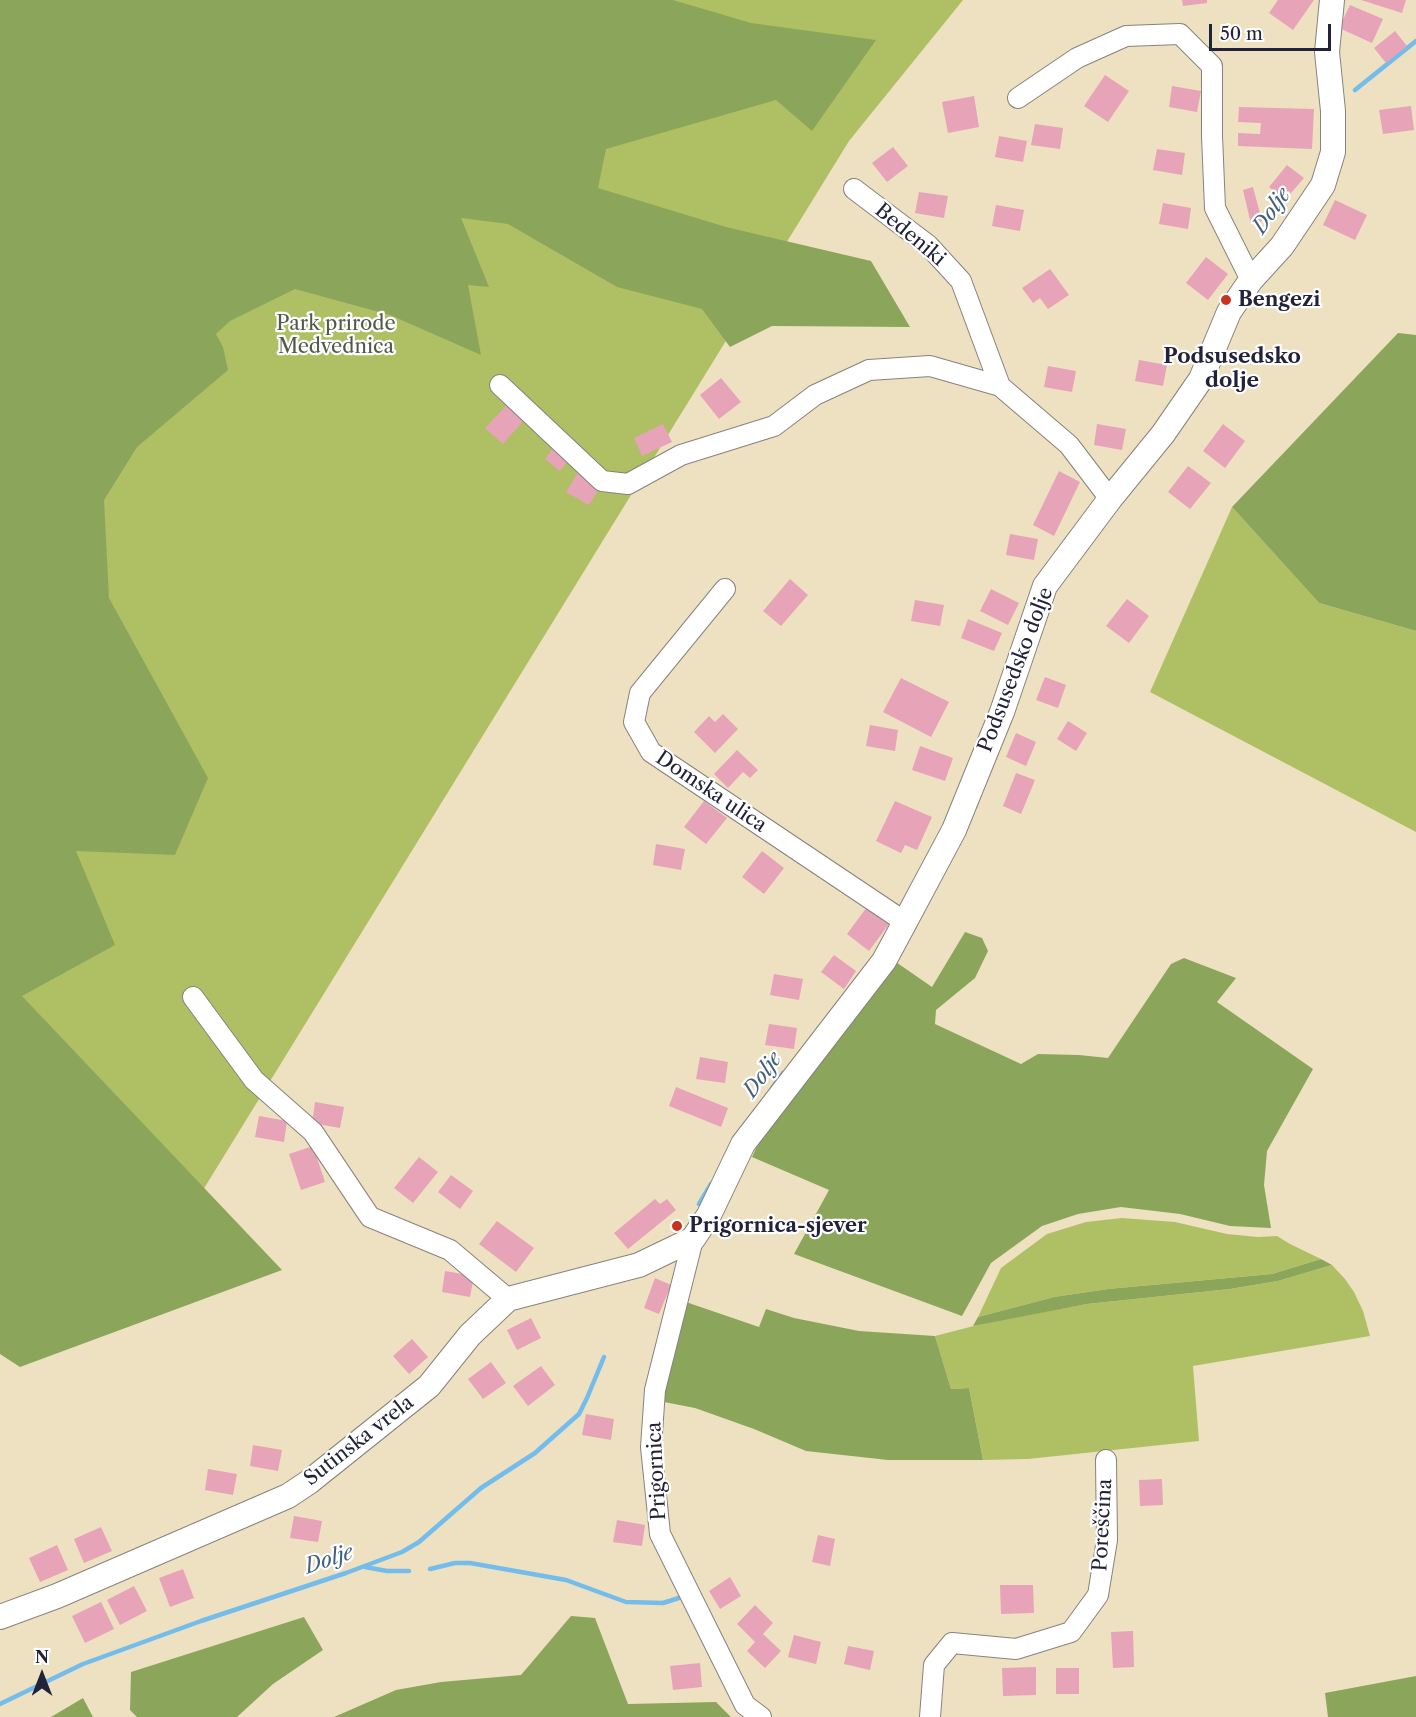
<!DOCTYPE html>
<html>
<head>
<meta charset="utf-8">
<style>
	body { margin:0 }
	#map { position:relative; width:1416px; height:1717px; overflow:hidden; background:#eee1c1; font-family:"Libre Caslon Text",serif }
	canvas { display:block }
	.north { position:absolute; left:12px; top:1645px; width:60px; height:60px; -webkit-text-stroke:4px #fff; paint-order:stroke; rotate:0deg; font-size:16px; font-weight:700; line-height:24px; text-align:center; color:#22223b }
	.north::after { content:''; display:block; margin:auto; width:21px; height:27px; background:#22223b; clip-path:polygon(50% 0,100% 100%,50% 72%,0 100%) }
	.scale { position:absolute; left:1209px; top:24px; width:122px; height:27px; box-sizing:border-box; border:3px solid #22223b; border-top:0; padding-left:8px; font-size:18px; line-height:21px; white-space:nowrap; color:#22223b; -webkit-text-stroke:4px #fff; paint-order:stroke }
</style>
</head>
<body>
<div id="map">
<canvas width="1416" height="1717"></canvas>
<div class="north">N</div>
<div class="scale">50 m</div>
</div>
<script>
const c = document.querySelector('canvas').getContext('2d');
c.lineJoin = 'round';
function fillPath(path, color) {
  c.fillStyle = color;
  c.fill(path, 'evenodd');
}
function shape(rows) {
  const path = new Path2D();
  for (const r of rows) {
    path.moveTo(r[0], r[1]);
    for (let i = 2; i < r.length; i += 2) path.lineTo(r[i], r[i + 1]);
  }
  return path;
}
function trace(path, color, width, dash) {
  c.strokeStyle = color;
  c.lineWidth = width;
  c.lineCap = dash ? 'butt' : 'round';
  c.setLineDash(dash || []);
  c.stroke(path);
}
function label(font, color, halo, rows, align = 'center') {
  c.font = font + ' "Libre Caslon Text",serif';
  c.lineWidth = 4.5;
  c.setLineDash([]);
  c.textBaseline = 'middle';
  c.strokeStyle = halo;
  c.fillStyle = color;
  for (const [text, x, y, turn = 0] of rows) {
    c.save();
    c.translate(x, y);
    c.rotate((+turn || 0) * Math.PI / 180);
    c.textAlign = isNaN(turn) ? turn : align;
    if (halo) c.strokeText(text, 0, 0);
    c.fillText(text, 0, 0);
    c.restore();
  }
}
const green = shape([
	[0,0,963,0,849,141,187,1216,0,1323],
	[1232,507,1319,603,1416,631,1416,832,1150,692],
	[1122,1218,1175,1222,1227,1234,1258,1237,1277,1236,1290,1244,1321,1259,1272,1274,1108,1289,1054,1297,978,1317,1001,1268,1047,1234,1086,1222],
	[1332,1265,1345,1279,1354,1292,1363,1311,1370,1336,1193,1366,1199,1441,1028,1459,983,1460,969,1388,951,1389,935,1336,993,1321,1087,1304,1230,1289,1278,1281]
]);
const forest = shape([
	[0,0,673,0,751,23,876,40,812,131,776,100,606,149,598,188,726,227,871,261,910,327,772,326,730,347,702,309,617,287,508,224,461,218,489,287,468,285,481,355,390,315,295,289,230,321,216,334,223,347,228,370,137,447,104,500,109,598,208,778,175,855,76,851,115,945,22,996,282,1270,20,1367,0,1354],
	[1398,333,1416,335,1416,631,1319,603,1232,507],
	[965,932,982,938,988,951,975,978,936,1010,935,1024,1021,1064,1038,1054,1079,1055,1108,1058,1171,964,1184,958,1236,978,1217,1002,1313,1069,1267,1151,1264,1185,1271,1228,1230,1226,1180,1214,1121,1207,1078,1214,1042,1226,991,1263,962,1316,794,1254,829,1190,752,1157,760,1140,893,960,932,987],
	[1321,1259,1332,1265,1278,1281,1230,1289,1087,1304,973,1326,978,1317,1054,1297,1108,1289,1272,1274],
	[683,1301,759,1327,766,1309,794,1318,859,1331,935,1336,951,1389,969,1388,983,1460,888,1460,806,1451,754,1429,695,1408,659,1401],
	[571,1616,595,1618,628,1704,716,1702,731,1717,334,1717,396,1690,441,1682,521,1675],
	[304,1617,323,1650,273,1684,237,1717,137,1717,130,1710,131,1672],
	[1416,1676,1416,1717,1328,1717,1325,1693],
	[83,1698,93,1717,51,1717]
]);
const stream = shape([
	[1355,90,1416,41],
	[772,1088,783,1073],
	[699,1204,711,1184],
	[365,1567,387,1571,409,1571],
	[430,1569,455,1563,470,1563,566,1580,626,1602,663,1603,682,1597],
	[0,1704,83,1664,201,1621,346,1573,402,1552,419,1542,481,1488,535,1453,579,1414,587,1398,604,1357]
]);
const building = shape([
	[1182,0,1207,0,1207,3,1183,6],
	[1278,0,1314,0,1293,30,1269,13],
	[1361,0,1406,0,1402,13],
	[1350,5,1383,19,1372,43,1339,28],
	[1395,31,1407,46,1386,63,1374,48],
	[1105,75,1129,91,1108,122,1084,106],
	[1172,86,1201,91,1197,112,1169,107],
	[974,96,979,127,948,133,942,102],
	[1411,106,1414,130,1383,134,1379,110],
	[1239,107,1314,109,1312,149,1238,146,1238,133,1260,134,1261,123,1238,122],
	[1035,124,1063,128,1060,149,1031,145],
	[999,136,1027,141,1023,162,995,157],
	[893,147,908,166,887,182,872,163],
	[1157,149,1185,153,1182,175,1153,170],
	[1287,165,1304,178,1285,200,1269,187],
	[1253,187,1262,221,1251,224,1243,190],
	[919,192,948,196,944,218,915,213],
	[1335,200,1367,215,1355,240,1323,225],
	[1163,203,1191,208,1188,229,1159,224],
	[996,205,1024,210,1020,231,992,226],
	[1206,257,1228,274,1208,300,1186,283],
	[1050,269,1069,295,1048,309,1040,298,1033,303,1022,288],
	[1139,360,1167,365,1163,386,1135,381],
	[1048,366,1076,371,1072,392,1044,387],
	[721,378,741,402,719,419,700,395],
	[507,405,524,420,503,444,485,428],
	[663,424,672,442,642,456,634,438],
	[1097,424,1126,429,1122,450,1094,445],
	[1223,424,1245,441,1225,468,1203,451],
	[554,447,569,459,560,471,545,459],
	[1188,466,1211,483,1190,509,1168,492],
	[579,471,602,484,589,505,566,492],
	[1059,471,1080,482,1054,536,1033,525],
	[1010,534,1038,539,1034,560,1006,555],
	[790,579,808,595,781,626,763,611],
	[991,589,1019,603,1008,625,980,611],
	[1127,599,1149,616,1129,643,1106,626],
	[915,600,944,605,940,626,911,621],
	[968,619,1002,633,994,651,961,638],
	[1045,677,1066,685,1058,708,1036,700],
	[901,678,949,702,931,737,883,712],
	[723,714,738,729,715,753,694,732,709,716,715,722],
	[1068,721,1087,733,1076,751,1057,739],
	[870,725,898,730,895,751,866,746],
	[1016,733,1036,742,1026,766,1006,757],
	[920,746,953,758,945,781,912,770],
	[737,750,758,770,750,778,743,772,728,788,714,774],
	[1016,773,1035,780,1021,814,1003,806],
	[704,801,727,818,706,844,684,827],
	[895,801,932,817,917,850,905,845,901,853,876,841],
	[656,844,685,849,681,870,653,865],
	[762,851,784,868,764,894,742,877],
	[867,907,889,924,869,951,847,934],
	[834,955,856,971,844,989,821,972],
	[774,974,803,979,799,1000,770,995],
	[769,1024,797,1028,794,1049,765,1045],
	[700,1057,728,1062,725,1083,696,1079],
	[676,1087,728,1108,721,1127,669,1106],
	[315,1102,344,1107,340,1128,312,1123],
	[259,1116,287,1121,284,1142,255,1137],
	[313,1146,325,1182,301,1190,289,1154],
	[419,1157,438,1172,413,1203,394,1188],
	[451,1175,473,1191,460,1209,438,1192],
	[655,1199,660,1204,667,1199,676,1210,628,1249,614,1233],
	[497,1221,534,1248,516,1272,479,1244],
	[445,1271,474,1276,470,1297,442,1292],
	[655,1278,671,1285,659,1314,644,1308],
	[531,1318,541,1338,517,1350,507,1330],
	[412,1339,428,1357,409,1374,393,1356],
	[491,1362,506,1383,483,1399,468,1379],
	[541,1366,555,1385,528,1406,513,1386],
	[586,1414,614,1419,611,1440,582,1435],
	[253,1445,282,1450,278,1471,250,1466],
	[208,1469,237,1474,233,1495,205,1490],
	[1162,1479,1163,1505,1140,1506,1139,1480],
	[294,1516,322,1521,318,1542,290,1538],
	[617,1520,645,1525,642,1546,613,1542],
	[101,1527,112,1551,84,1563,74,1539],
	[818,1535,835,1539,830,1566,812,1562],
	[57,1545,68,1570,40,1582,29,1558],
	[183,1569,194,1598,170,1607,159,1578],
	[730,1577,741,1596,720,1609,709,1591],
	[1000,1585,1033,1585,1034,1613,1001,1614],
	[134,1586,147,1611,120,1625,107,1600],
	[101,1602,114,1629,85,1643,72,1616],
	[755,1605,773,1623,763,1634,781,1651,765,1668,747,1651,755,1642,737,1624],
	[1133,1631,1134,1667,1113,1668,1111,1632],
	[794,1635,821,1642,816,1664,788,1657],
	[848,1646,874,1651,870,1670,844,1664],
	[700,1663,702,1687,673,1690,670,1666],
	[1036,1667,1036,1695,1003,1696,1002,1668],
	[1056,1668,1079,1668,1079,1694,1056,1694]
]);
const minor = shape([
	[1018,98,1077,58,1126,36,1180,34,1212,66,1212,136,1215,208,1251,280],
	[854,189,928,245,961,281,1000,386],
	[500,385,602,481,628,484,681,455,774,426,815,395,869,370,930,366,1000,386,1069,445,1110,499],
	[725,589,640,693,634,722,651,752,905,922],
	[193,997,254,1080,313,1132,370,1217,450,1250,508,1299],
	[693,1239,655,1390,651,1447,660,1534,745,1705,761,1717],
	[930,1717,934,1665,952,1643,1016,1649,1071,1632,1098,1595,1107,1540,1106,1460]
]);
const tertiary = shape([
	[0,1617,57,1596,288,1496,309,1482,429,1386,470,1335,508,1299,639,1265,693,1239,709,1215,743,1144,884,961,905,922,954,830,1002,712,1045,586,1110,499,1163,434,1201,379,1229,312,1251,280,1282,246,1323,185,1333,152,1333,111,1327,52,1332,0]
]);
const markers = [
	[1226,300,6,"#c8321e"],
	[677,1226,6,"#c8321e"]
];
const streetNames = [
	["Bedeniki",910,235,40],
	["Podsusedsko dolje",1016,670,-69],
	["Domska ulica",711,792,34],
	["Sutinska vrela",359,1441,-38],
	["Prigornica",657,1471,-93],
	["Poreščina",1103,1525,-87]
];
const poiNames = [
	["Bengezi",1238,300],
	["Prigornica-sjever",689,1226]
];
const parkNames = [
	["Park prirode",336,324],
	["Medvednica",336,347]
];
const waterNames = [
	["Dolje",1272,211,-55],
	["Dolje",763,1075,-54],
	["Dolje",329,1560,-19]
];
const neighbourhoodNames = [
	["Podsusedsko",1232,357],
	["dolje",1232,381]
];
fillPath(green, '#afc064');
fillPath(forest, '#8ba65a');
trace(stream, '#73bceb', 4.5);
fillPath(building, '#e7a3b8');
trace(minor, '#88827e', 22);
trace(tertiary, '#88827e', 26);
trace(minor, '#fff', 20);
trace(tertiary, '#fff', 24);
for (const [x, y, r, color] of markers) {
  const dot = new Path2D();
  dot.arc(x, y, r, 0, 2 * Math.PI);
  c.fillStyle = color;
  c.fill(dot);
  trace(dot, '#fff', 2);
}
label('20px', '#22223b', '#fff', streetNames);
label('bold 20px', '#22223b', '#fff', poiNames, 'left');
label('20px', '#535949', '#fff', parkNames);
label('italic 21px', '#426081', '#fff', waterNames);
label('bold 21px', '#22223b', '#fff', neighbourhoodNames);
</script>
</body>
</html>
